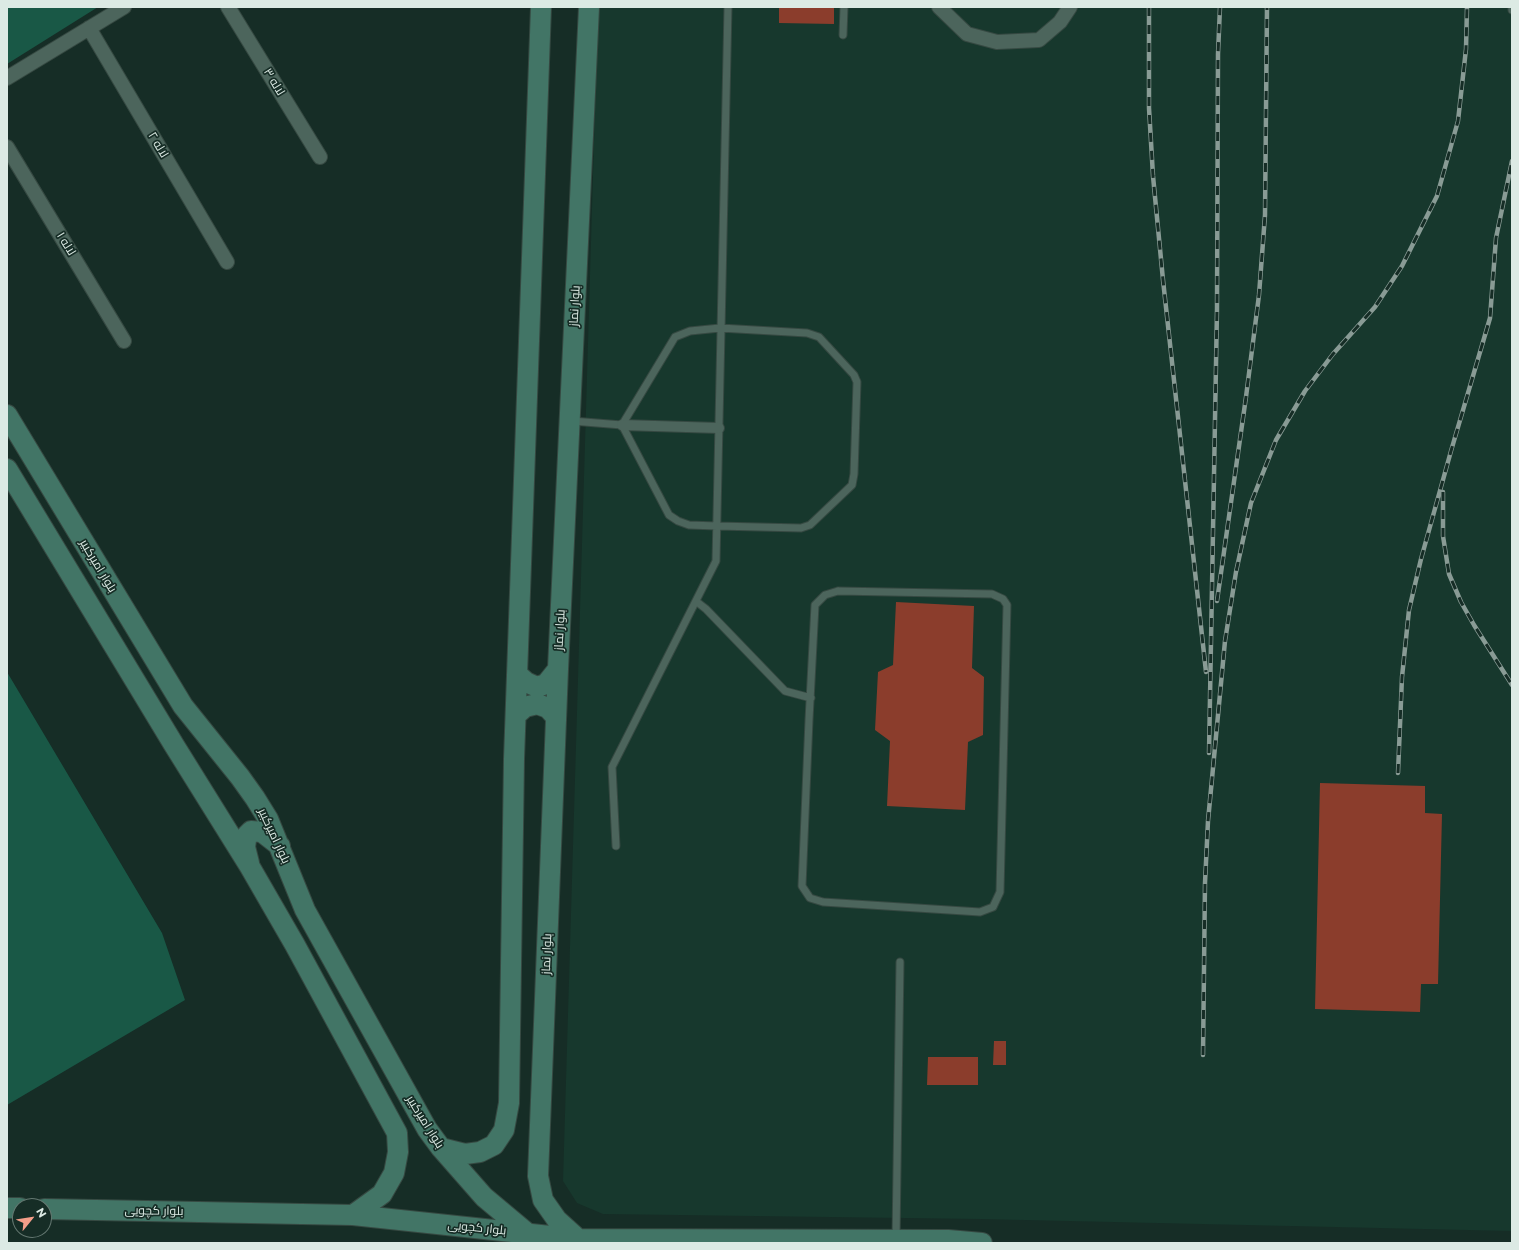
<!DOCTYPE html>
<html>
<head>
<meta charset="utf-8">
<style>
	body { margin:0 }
	#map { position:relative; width:1519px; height:1250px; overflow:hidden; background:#162d26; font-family:Montserrat,sans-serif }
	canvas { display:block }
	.frame { position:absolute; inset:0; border:8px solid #dceae4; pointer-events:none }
	.north { position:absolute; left:12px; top:1198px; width:40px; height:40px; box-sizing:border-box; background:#162d26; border:1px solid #657972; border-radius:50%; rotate:60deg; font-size:11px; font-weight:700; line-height:16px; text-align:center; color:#dceae4 }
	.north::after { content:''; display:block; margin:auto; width:14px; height:18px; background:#f49e89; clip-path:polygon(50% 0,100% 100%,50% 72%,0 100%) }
</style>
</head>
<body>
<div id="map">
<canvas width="1519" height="1250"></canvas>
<div class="frame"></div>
<div class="north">N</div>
</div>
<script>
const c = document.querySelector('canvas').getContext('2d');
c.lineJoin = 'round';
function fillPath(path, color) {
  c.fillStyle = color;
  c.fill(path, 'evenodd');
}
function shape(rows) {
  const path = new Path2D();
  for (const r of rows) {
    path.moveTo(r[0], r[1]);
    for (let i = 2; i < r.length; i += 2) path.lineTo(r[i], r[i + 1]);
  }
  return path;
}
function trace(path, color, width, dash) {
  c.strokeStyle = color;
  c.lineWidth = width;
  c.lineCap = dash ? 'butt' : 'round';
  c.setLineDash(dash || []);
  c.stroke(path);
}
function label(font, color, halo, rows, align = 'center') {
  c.font = font + ' Montserrat,Cairo,sans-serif';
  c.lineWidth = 3.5;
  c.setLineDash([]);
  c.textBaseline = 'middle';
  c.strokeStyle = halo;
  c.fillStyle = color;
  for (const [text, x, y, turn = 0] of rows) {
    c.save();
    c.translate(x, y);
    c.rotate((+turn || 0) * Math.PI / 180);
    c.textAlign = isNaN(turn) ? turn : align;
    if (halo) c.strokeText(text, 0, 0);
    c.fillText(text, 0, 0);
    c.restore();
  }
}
const built = shape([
	[598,7,1512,7,1512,1231,980,1219,603,1214,577,1203,563,1181]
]);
const green = shape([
	[7,7,98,7,7,64],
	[7,672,162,933,185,1000,7,1105]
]);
const building = shape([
	[779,7,834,7,834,24,779,23],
	[896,602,974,606,972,668,984,677,983,735,968,742,965,810,887,806,890,741,875,730,878,672,893,665],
	[1320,783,1425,786,1425,813,1442,814,1438,984,1421,984,1420,1012,1315,1009],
	[994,1041,1006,1041,1006,1065,993,1065],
	[928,1057,978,1057,978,1085,927,1085]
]);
const service = shape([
	[1512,7,1512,10],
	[843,35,844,7],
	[720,328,807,333,819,337,854,375,857,382,854,474,852,485,810,525,801,528,717,526,689,525,678,521,669,515,622,425,675,337,690,331,720,328],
	[572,421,622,425],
	[838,591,992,594,1003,599,1007,605,1000,892,993,907,980,912,823,902,810,898,802,886,809,720,815,605,825,595,838,591],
	[697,602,706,609,785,691,811,698],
	[616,846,612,767,716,561,728,7],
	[896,1238,900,962]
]);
const pedestrian = shape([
	[622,425,719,428]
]);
const minor = shape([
	[228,7,320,157],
	[939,7,967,34,997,42,1039,40,1060,22,1070,7],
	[89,28,227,262],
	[7,78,124,7],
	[7,147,124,341]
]);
const secondary = shape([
	[7,415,183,706,240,777,255,798,268,819,305,910,427,1129,441,1148,484,1197,527,1233],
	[7,469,174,745,250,867,295,945,397,1133,398,1152,394,1173,382,1194,353,1215],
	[517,674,526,682,537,687,546,684,558,669],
	[516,715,525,707,537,704,548,708,556,717],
	[249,863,245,847,246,840,247,835,251,831,262,832,280,846],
	[441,1148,465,1154,480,1152,494,1145,504,1130,509,1103,514,759,541,7],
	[7,1208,20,1208],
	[44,1209,353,1215,578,1239,948,1240,982,1243],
	[578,1239,557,1220,543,1200,538,1176,558,669,589,7]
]);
const rail = shape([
	[1149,7,1149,108,1153,176,1163,280,1206,672],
	[1443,492,1443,536,1449,574,1461,602,1474,625,1512,685],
	[1217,601,1246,397,1259,295,1265,215,1267,7],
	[1209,753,1217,309,1218,54,1220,7],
	[1398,773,1402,677,1409,610,1421,559,1451,451,1490,318,1496,238,1512,161],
	[1203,1055,1205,883,1208,821,1225,641,1236,572,1251,503,1276,440,1305,391,1333,354,1375,307,1402,266,1437,196,1458,121,1466,49,1467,7]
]);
const streetNames = [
	["لاله ۳",274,82,59],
	["لاله ۲",158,145,59],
	["لاله ۱",66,244,59],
	["بلوار نماز",575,306,-87],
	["بلوار امیرکبیر",98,566,59],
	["بلوار نماز",560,630,-87],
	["بلوار امیرکبیر",274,836,65],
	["بلوار نماز",547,954,-88],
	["بلوار امیرکبیر",425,1122,58],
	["بلوار کچویی",154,1211,1],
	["بلوار کچویی",477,1228,6]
];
fillPath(built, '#17382d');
fillPath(green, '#195846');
fillPath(building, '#8b3d2c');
trace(service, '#364942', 9);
trace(pedestrian, '#364942', 12);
trace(minor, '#364942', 16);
trace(secondary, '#364942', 22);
trace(service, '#4c655c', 7);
trace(pedestrian, '#4c655c', 10);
trace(minor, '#4c655c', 14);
trace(secondary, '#427566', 20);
trace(rail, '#899b95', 4.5);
trace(rail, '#162d26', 3, [9]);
label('12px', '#dceae4', '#162d26', streetNames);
</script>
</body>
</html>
